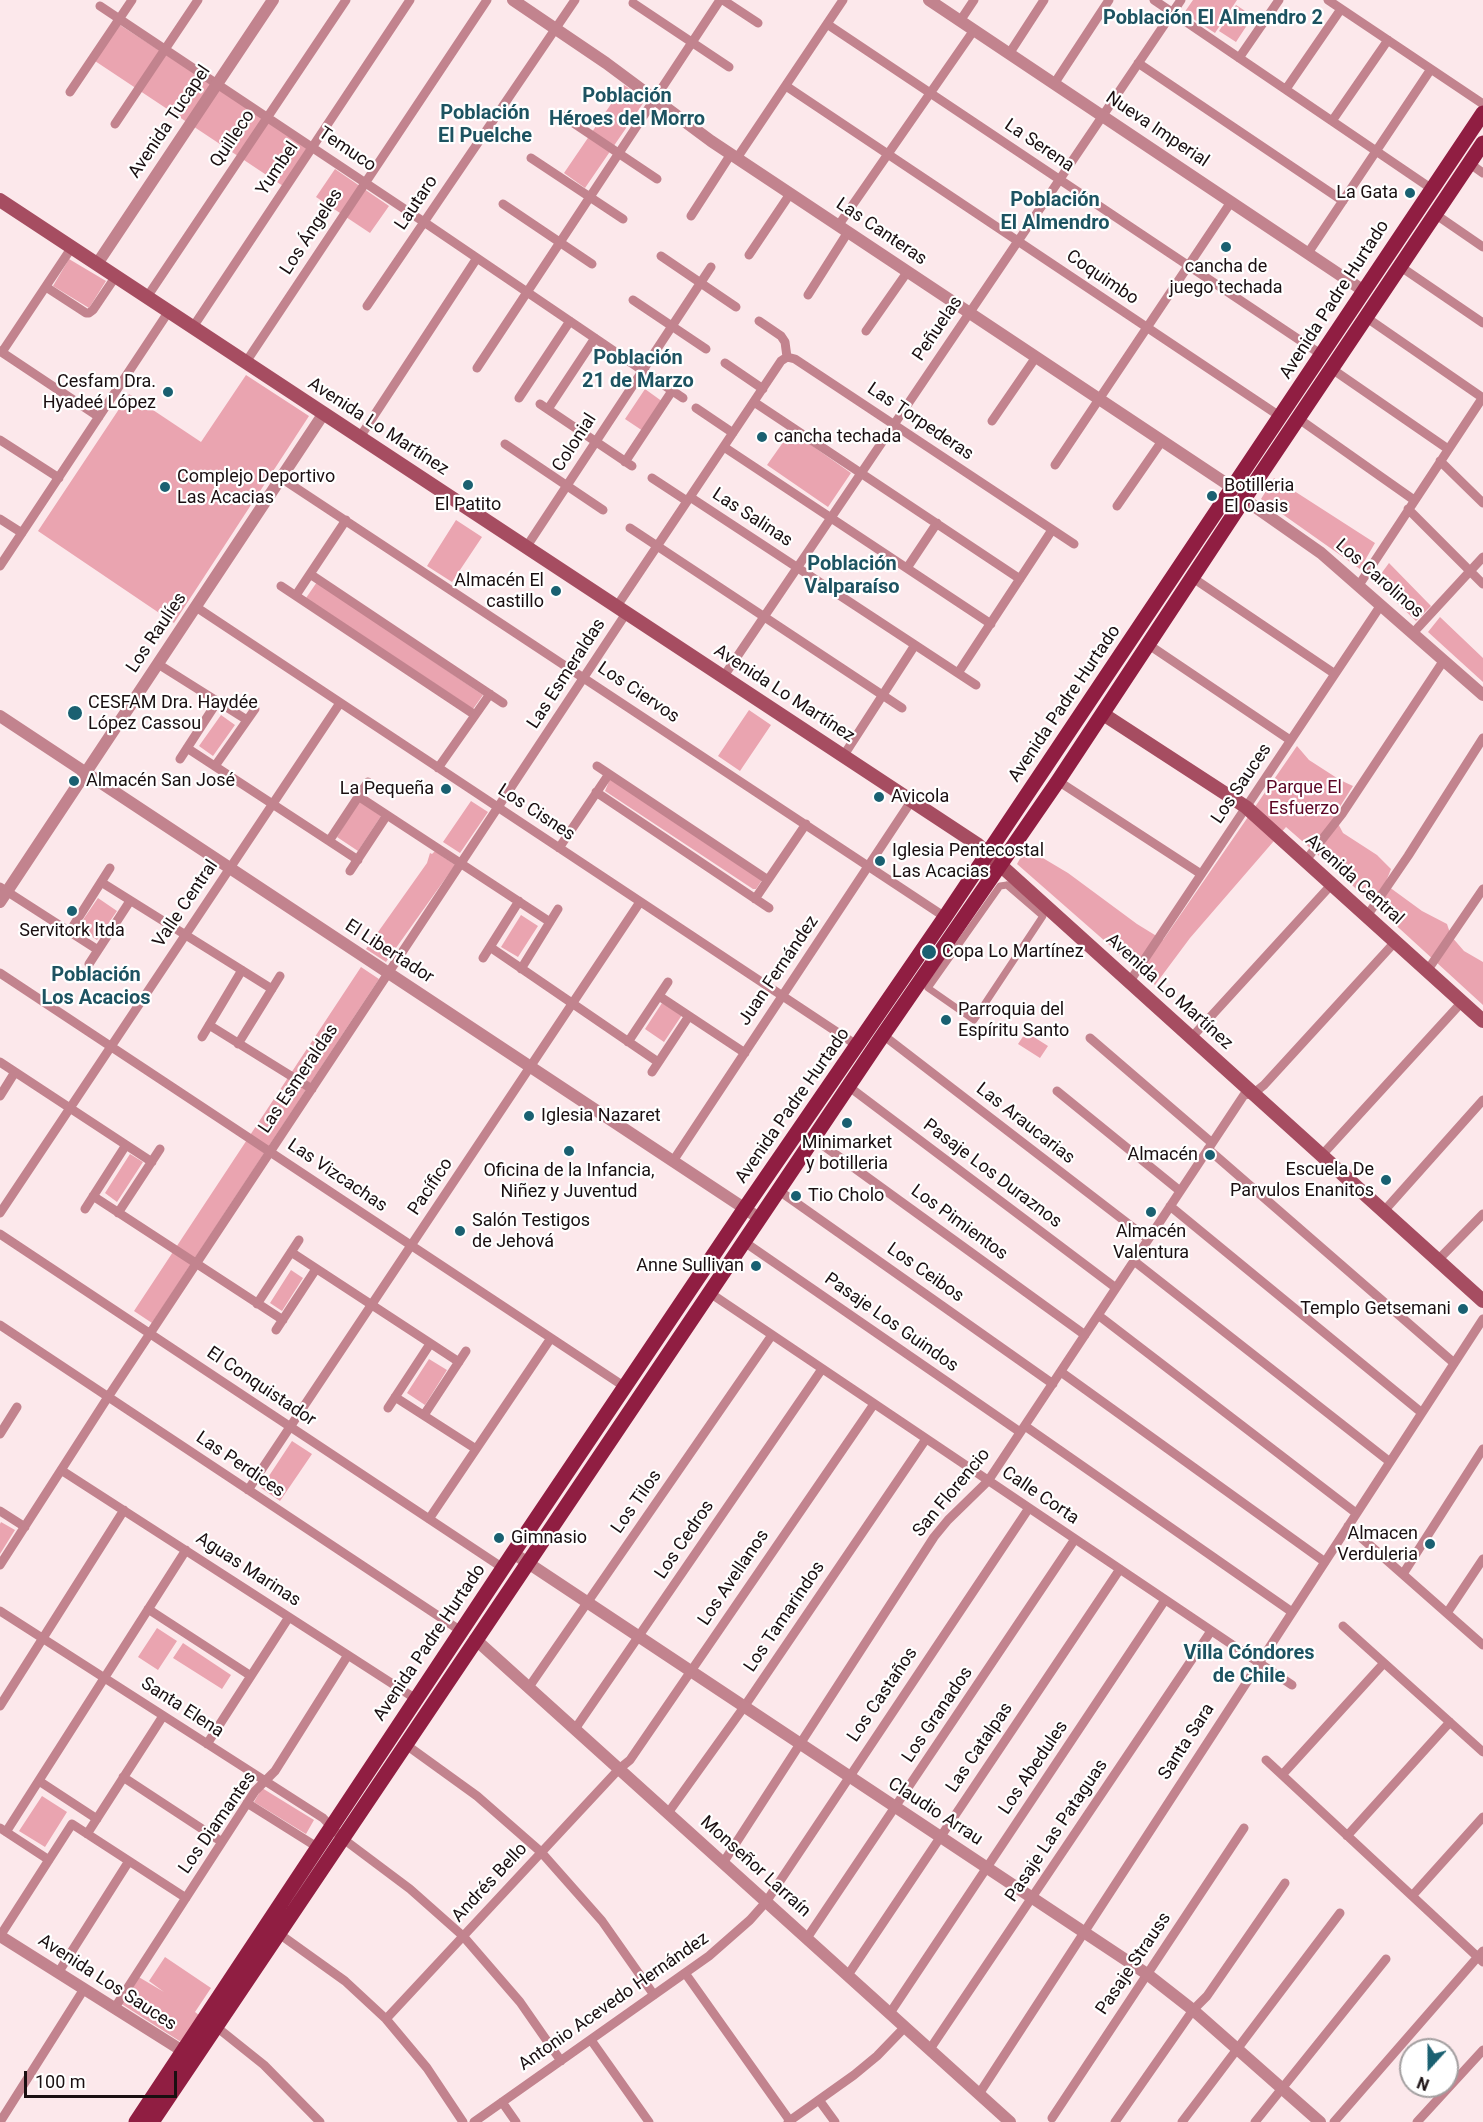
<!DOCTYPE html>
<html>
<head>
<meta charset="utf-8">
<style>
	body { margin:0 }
	#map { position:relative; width:1483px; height:2122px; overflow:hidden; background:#fce8eb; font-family:Roboto,sans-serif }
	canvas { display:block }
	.north { position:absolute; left:1399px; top:2038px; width:60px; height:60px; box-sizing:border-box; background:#fff; border:2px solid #a39fa0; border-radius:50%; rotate:201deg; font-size:16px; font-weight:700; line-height:24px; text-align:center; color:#1a0f11 }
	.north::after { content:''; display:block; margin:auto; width:21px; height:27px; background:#1a6071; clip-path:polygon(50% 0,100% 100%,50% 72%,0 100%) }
	.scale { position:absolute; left:24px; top:2071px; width:153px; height:27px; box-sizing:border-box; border:3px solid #1a0f11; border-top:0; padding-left:8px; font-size:18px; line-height:21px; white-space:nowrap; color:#1a0f11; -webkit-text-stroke:4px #fff; paint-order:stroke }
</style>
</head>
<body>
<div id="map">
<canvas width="1483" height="2122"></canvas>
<div class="north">N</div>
<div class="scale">100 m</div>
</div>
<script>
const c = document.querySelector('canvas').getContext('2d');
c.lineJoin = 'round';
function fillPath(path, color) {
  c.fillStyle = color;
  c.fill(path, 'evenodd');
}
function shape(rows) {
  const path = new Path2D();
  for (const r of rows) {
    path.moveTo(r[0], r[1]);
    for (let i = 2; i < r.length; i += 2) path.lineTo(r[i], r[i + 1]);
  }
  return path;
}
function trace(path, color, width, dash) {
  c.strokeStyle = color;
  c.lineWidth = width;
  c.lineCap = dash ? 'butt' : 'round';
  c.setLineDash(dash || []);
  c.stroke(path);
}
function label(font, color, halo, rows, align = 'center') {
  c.font = font + ' Roboto,sans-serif';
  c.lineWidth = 4.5;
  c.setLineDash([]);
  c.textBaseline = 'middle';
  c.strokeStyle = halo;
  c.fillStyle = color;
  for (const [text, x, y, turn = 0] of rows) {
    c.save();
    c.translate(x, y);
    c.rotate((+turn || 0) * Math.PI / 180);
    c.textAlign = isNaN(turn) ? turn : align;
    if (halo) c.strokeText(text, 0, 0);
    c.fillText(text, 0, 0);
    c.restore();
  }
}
const green = shape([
	[1193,0,1237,0,1215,33,1184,13],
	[1236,5,1253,16,1236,42,1219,31],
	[120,25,309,147,283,186,95,61],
	[624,85,646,99,585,188,564,173],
	[335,169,389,206,370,233,316,197],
	[69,259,106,281,89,308,53,286],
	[246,375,309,416,174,623,38,531,129,394,201,442],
	[645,389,663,402,643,431,625,419],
	[791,431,851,473,828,507,767,465],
	[1274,478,1375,543,1360,569,1261,499],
	[456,520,482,537,452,582,427,566],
	[1389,563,1431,606,1416,621,1375,582],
	[317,582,483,695,473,709,306,598],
	[1440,617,1483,658,1483,682,1428,632],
	[749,710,771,725,740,771,718,756],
	[221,715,235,725,213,756,199,746],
	[1297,746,1309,760,1340,780,1353,786,1334,816,1343,833,1377,855,1391,869,1385,884,1422,911,1447,924,1451,936,1464,951,1483,962,1483,1005,1341,875,1286,827,1190,938,1155,985,1017,864,1026,848,1068,873,1137,924,1163,940],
	[610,779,762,880,756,889,753,889,605,791],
	[359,801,381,816,358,851,337,837],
	[471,801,488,812,460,853,443,842],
	[435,851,455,865,386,962,366,949,427,863,430,853,432,854],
	[98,898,117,911,97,940,78,927],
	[521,915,538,926,518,957,501,947],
	[361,967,379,979,152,1323,134,1311],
	[662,1003,682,1015,664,1042,645,1029],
	[1026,1032,1048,1046,1040,1058,1018,1044],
	[130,1154,143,1162,117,1202,105,1193],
	[291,1270,303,1278,282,1311,270,1303],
	[429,1359,447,1370,425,1405,407,1393],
	[292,1441,312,1454,280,1501,261,1488],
	[1,1522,15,1530,0,1554,0,1524],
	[157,1628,177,1641,158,1670,138,1657],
	[183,1643,231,1675,222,1689,173,1658],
	[262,1788,314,1820,306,1834,254,1802],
	[42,1796,67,1812,45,1847,19,1831],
	[165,1957,211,1988,195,2012,199,2015,181,2042,120,2003,137,1976,164,1992,149,1981]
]);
const pedestrian = shape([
	[1007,885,1043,916,974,1020,928,988,1000,886,1007,885]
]);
const minor = shape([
	[723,0,758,23],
	[1154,0,1432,189],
	[1328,0,1483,104],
	[633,3,729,67],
	[100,6,424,222,683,398],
	[960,21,974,0],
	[827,24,1322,355],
	[1009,54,1044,0],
	[1239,58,1279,0],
	[1138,63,1343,201],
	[1054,84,1109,0],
	[786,86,1281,417],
	[1286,89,1341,9],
	[70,92,132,0],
	[563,116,657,179],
	[1332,121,1388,40],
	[115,124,198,0],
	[531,158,623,219],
	[737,158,843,0],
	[1469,163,1483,173],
	[503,204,592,264],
	[1435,214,1483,247],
	[691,216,731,154],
	[838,226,974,30],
	[1308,253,1431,69],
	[749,255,790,194],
	[661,256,736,307],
	[1401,267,1483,323],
	[46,287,86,313,89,313,93,310,116,276],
	[808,295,848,232],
	[147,297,346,0],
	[633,300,706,349],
	[367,306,575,0],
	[1367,318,1483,398],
	[759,321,781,336,785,342,787,357],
	[193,327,410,0],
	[866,331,908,271],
	[0,351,99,417],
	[2,352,72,247],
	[787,357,795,359,1074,544],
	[246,362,487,0],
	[725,363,763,389],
	[477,368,720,0],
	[1332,369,1448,449],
	[519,398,570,321],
	[754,402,1020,579],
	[540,404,632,466],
	[696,408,733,433],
	[548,409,595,338],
	[1299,419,1414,500],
	[992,421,1036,357],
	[360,437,477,258],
	[0,440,59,478],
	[505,444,603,510],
	[724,447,991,624],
	[1440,461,1483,503],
	[625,462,672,391],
	[1055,465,1231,202],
	[281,478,945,917],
	[652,478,687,501],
	[690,497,976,685],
	[1117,506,1162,441],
	[1408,509,1483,584],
	[0,519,22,533],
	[630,528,902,708],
	[527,546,711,267],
	[0,566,169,311],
	[907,568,937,523],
	[310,574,503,703],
	[1193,578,1335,674],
	[1359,585,1483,397],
	[281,586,475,715],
	[296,595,346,520],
	[617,606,781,361,787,357],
	[196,607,858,1046],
	[1413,633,1483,557],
	[1149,645,1290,740],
	[158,664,247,720],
	[958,673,1052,530],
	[724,676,1181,0],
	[187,748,358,860],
	[844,755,915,645],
	[180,759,217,702],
	[215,766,255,709],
	[597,766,768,880],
	[438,768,490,694],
	[1058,781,1201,874],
	[596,792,769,908],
	[358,796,550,922],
	[329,841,368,782],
	[559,848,609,774],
	[1306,860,1342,814,1444,660],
	[350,871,387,815],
	[101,882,272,989],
	[0,887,98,950],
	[755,899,806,824],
	[1367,916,1408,856,1483,738],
	[70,931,110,868],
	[490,947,658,1062],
	[483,958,519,901],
	[89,964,130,901],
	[521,969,558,909],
	[1427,971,1483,889],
	[0,973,625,1387],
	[1130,981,1381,605],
	[659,996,745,1053],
	[209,1025,312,1089],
	[883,1035,1148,1239],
	[202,1037,242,970],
	[1192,1037,1332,884],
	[1090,1038,1212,1143],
	[628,1042,668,982],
	[238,1044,280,976],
	[0,1062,152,1162],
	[652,1072,689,1016],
	[848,1086,1116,1288],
	[1057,1091,1180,1191],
	[0,1096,15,1072],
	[813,1138,1085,1335],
	[1208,1149,1454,1363],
	[1322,1155,1462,1002],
	[673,1161,912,800],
	[778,1190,1053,1384],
	[93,1196,283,1320],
	[1170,1206,1422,1413],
	[85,1209,126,1145],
	[1384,1211,1483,1100],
	[0,1213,340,703],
	[118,1213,160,1149],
	[0,1234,503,1568],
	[743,1241,1020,1432],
	[291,1252,459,1362],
	[1438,1260,1483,1214],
	[1134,1261,1390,1462],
	[710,1293,1292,1685],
	[257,1304,299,1240],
	[1098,1315,1356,1513],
	[0,1325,461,1631],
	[276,1330,316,1269],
	[1061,1372,1325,1562],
	[395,1397,476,1449],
	[388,1408,430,1344],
	[424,1415,466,1351],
	[1025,1426,1292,1612],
	[0,1434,17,1407],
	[61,1470,416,1699],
	[248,1490,640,902],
	[0,1511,25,1527],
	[429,1519,551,1338],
	[1348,1526,1483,1645],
	[0,1565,108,1397,627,612],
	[1403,1574,1483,1449],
	[148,1609,251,1676],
	[0,1611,323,1818,342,1838,410,1889,463,1936,520,2002,561,2061],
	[1447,1613,1483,1559],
	[1343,1626,1483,1752],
	[529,1687,772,1335],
	[0,1706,124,1510],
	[575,1729,822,1369],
	[207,1744,289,1617],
	[405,1744,477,1796,541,1852,602,1921,654,1995],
	[1266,1760,1483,1962],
	[1282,1775,1384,1663],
	[123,1777,222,1842],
	[39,1781,97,1819],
	[247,1803,317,1847],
	[668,1813,744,1707,926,1439],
	[0,1828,49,1860],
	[6,1832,186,1550],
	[87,1834,163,1716],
	[1347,1836,1450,1722],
	[723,1863,934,1537,948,1520,988,1481,1244,1095,1254,1093,1264,1085,1395,942],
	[1412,1896,1483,1817],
	[278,1933,345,1981,386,2019,427,2068,463,2122],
	[0,1936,72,1824,186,1898],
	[807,1938,1075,1539],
	[58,1973,129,1861],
	[685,1973,790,2121],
	[848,1975,1120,1569],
	[114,2009,255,1791,275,1771,348,1655],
	[890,2013,1165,1600],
	[386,2019,619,1769,630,1760,874,1404],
	[214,2025,264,2065,320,2122],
	[591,2040,649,2122],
	[930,2049,1211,1631],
	[979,2094,1483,1319],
	[819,2100,835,2122],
	[502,2102,516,2122],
	[1052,2118,1244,1828],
	[0,2122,84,1989],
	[474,2122,709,1956,750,1920,766,1902,1029,1508],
	[788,2122,854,2075,877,2056,905,2027],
	[1115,2122,1193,2010,1207,1996,1285,1883],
	[1182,2122,1340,1913],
	[1255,2122,1386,1959],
	[1334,2122,1483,1951],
	[1417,2122,1483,2050]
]);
const tertiary = shape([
	[513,0,606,63,711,141,1224,482,1244,499,1321,553,1483,695],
	[929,0,1364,291],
	[97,264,273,0],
	[0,716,759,1218],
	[0,902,324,413],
	[513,1553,1147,1974,1193,2010,1320,2122],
	[475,1639,1010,2122],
	[0,1936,189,2055]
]);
const secondary = shape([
	[0,200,977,844,1483,1301],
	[1103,714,1246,807,1483,1021]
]);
const primary = shape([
	[136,2122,513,1553,745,1208,945,917,1483,113],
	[152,2122,883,1035,1058,781,1244,499,1483,143]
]);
const markers = [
	[1410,193,6,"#1a6071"],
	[1226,247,6,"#1a6071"],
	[168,392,6,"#1a6071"],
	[762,437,6,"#1a6071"],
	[468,485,6,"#1a6071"],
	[165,487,6,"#1a6071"],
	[1212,496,6,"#1a6071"],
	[556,591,6,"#1a6071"],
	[75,713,8,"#1a6071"],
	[74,781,6,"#1a6071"],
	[446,789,6,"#1a6071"],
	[879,797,6,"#1a6071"],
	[880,861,6,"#1a6071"],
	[72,911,6,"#1a6071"],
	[929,952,8,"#1a6071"],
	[946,1020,6,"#1a6071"],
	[529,1116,6,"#1a6071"],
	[847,1123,6,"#1a6071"],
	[569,1151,6,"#1a6071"],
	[1210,1155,6,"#1a6071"],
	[1386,1180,6,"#1a6071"],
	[796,1196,6,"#1a6071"],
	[1151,1212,6,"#1a6071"],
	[460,1231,6,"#1a6071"],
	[756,1266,6,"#1a6071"],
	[1463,1309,6,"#1a6071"],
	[499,1538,6,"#1a6071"],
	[1430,1544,6,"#1a6071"]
];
const streetNames = [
	["Avenida Tucapel",170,122,-56],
	["Nueva Imperial",1157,130,34],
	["Quilleco",233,139,-56],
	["La Serena",1039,146,34],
	["Temuco",347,150,34],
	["Yumbel",278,169,-56],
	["Lautaro",417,203,-56],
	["Los Ángeles",312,232,-57],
	["Las Canteras",881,232,34],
	["Coquimbo",1102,278,34],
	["Avenida Padre Hurtado",1335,300,-57],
	["Peñuelas",938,329,-56],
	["Las Torpederas",920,422,34],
	["Avenida Lo Martínez",378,427,33],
	["Colonial",575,443,-57],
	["Las Salinas",752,518,33],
	["Los Carolinos",1379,579,41],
	["Los Raulíes",157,633,-56],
	["Las Esmeraldas",567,674,-57],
	["Los Ciervos",638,693,34],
	["Avenida Lo Martínez",784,694,33],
	["Avenida Padre Hurtado",1065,704,-56],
	["Los Sauces",1242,784,-56],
	["Los Cisnes",536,813,33],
	["Avenida Central",1354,880,42],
	["Valle Central",186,904,-56],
	["El Libertador",389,952,33],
	["Juan Fernández",779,971,-56],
	["Avenida Lo Martínez",1169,992,42],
	["Las Esmeraldas",299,1079,-56],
	["Avenida Padre Hurtado",793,1106,-55],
	["Las Araucarias",1025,1124,38],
	["Pasaje Los Duraznos",992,1174,37],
	["Las Vizcachas",337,1176,34],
	["Pacífico",431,1187,-56],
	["Los Pimientos",959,1223,36],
	["Los Ceibos",925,1273,35],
	["Pasaje Los Guindos",891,1323,35],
	["El Conquistador",261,1387,34],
	["Las Perdices",240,1465,34],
	["San Florencio",952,1493,-50],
	["Calle Corta",1040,1496,34],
	["Los Tilos",637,1502,-55],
	["Los Cedros",685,1540,-56],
	["Aguas Marinas",248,1570,33],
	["Los Avellanos",734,1578,-56],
	["Los Tamarindos",785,1617,-56],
	["Avenida Padre Hurtado",430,1643,-56],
	["Los Castaños",883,1695,-56],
	["Santa Elena",182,1708,33],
	["Los Granados",938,1715,-56],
	["Santa Sara",1187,1742,-57],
	["Las Catalpas",980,1748,-56],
	["Los Abedules",1034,1768,-56],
	["Claudio Arrau",935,1812,33],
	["Los Diamantes",218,1823,-55],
	["Pasaje Las Pataguas",1057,1831,-56],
	["Monseñor Larraín",755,1867,42],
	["Andrés Bello",490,1883,-47],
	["Pasaje Strauss",1134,1964,-56],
	["Avenida Los Sauces",107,1983,33],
	["Antonio Acevedo Hernández",614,2002,-35]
];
const poiNames = [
	["La Gata",1398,193,"right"],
	["cancha de",1226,267,"center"],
	["juego techada",1226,288,"center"],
	["Cesfam Dra.",156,382,"right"],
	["Hyadeé López",156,403,"right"],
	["cancha techada",774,437],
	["Complejo Deportivo",177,477],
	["Las Acacias",177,498],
	["Botilleria",1224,486],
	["El Oasis",1224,507],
	["El Patito",468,505,"center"],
	["Almacén El",544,581,"right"],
	["castillo",544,602,"right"],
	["CESFAM Dra. Haydée",88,703],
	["López Cassou",88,724],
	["Almacén San José",86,781],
	["La Pequeña",434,789,"right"],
	["Avicola",891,797],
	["Iglesia Pentecostal",892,851],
	["Las Acacias",892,872],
	["Servitork ltda",72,931,"center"],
	["Copa Lo Martínez",942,952],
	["Parroquia del",958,1010],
	["Espíritu Santo",958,1031],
	["Iglesia Nazaret",541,1116],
	["Minimarket",847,1143,"center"],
	["y botilleria",847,1164,"center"],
	["Almacén",1198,1155,"right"],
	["Escuela De",1374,1170,"right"],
	["Parvulos Enanitos",1374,1191,"right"],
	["Oficina de la Infancia,",569,1171,"center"],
	["Niñez y Juventud",569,1192,"center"],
	["Tio Cholo",808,1196],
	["Salón Testigos",472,1221],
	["de Jehová",472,1242],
	["Almacén",1151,1232,"center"],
	["Valentura",1151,1253,"center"],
	["Anne Sullivan",744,1266,"right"],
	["Templo Getsemani",1451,1309,"right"],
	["Almacen",1418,1534,"right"],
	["Verduleria",1418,1555,"right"],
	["Gimnasio",511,1538]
];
const parkNames = [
	["Parque El",1304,788],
	["Esfuerzo",1304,809]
];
const neighbourhoodNames = [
	["Población El Almendro 2",1213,19],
	["Población",627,97],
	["Héroes del Morro",627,120],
	["Población",485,114],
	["El Puelche",485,137],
	["Población",1055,201],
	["El Almendro",1055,224],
	["Población",638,359],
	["21 de Marzo",638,382],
	["Población",852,565],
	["Valparaíso",852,588],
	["Población",96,976],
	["Los Acacios",96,999],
	["Villa Cóndores",1249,1654],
	["de Chile",1249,1677]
];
fillPath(green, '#eaa4b0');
trace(pedestrian, '#c2838e', 7);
trace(minor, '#c2838e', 9);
trace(tertiary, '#c2838e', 12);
trace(secondary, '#a64d61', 14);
trace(primary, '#901e42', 15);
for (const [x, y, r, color] of markers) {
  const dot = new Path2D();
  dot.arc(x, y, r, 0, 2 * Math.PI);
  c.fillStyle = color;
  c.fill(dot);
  trace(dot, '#fff', 2);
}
label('18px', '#1a0f11', '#fff', streetNames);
label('18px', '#1a0f11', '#fff', poiNames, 'left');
label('18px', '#5c0625', '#fff', parkNames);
label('bold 20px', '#1d5361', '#fff', neighbourhoodNames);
</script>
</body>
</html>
